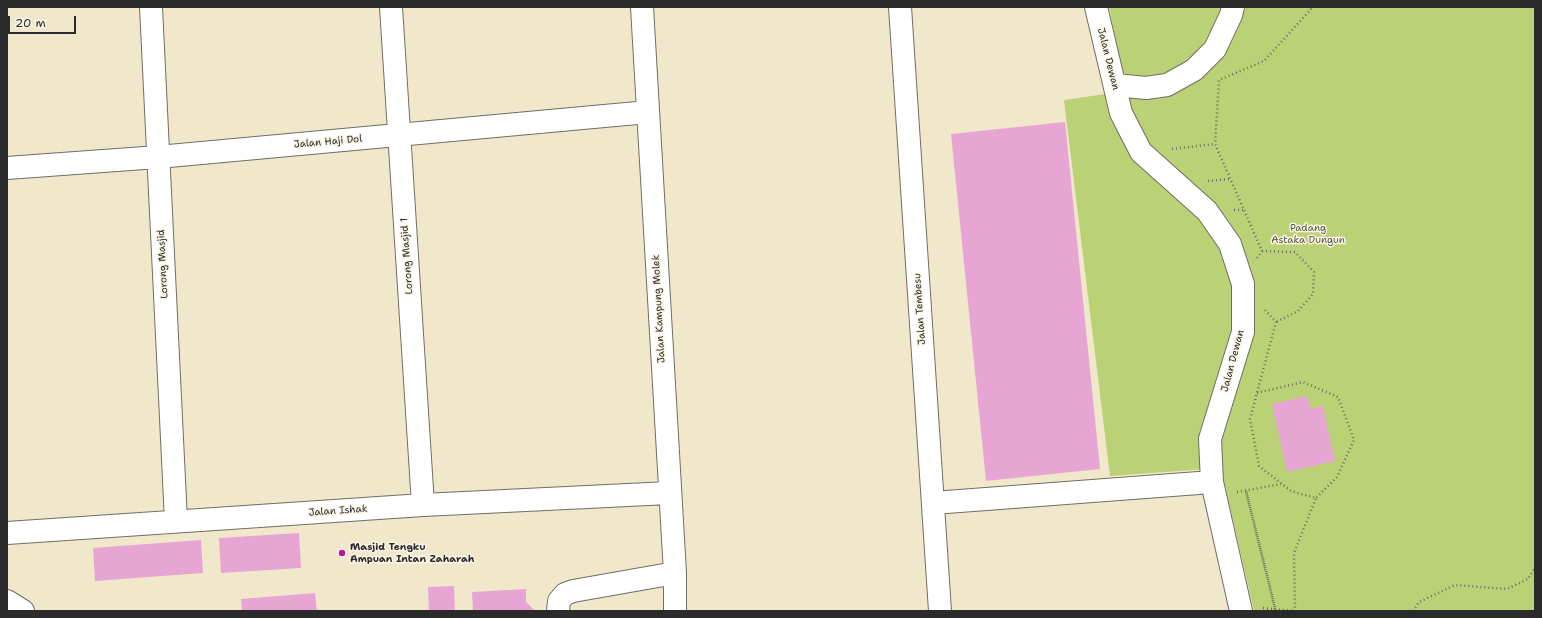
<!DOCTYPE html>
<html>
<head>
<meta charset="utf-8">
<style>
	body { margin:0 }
	#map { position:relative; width:1542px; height:618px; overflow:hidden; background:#f1e8cb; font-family:"Shantell Sans",sans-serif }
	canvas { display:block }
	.frame { position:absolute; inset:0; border:8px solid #2b2b2b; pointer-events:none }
	.scale { position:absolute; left:8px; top:16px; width:68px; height:18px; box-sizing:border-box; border:2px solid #2b2b2b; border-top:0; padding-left:5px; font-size:12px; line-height:14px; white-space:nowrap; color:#2b2b2b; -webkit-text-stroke:3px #fcf5e5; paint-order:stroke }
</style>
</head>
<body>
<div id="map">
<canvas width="1542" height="618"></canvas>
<div class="frame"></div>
<div class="scale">20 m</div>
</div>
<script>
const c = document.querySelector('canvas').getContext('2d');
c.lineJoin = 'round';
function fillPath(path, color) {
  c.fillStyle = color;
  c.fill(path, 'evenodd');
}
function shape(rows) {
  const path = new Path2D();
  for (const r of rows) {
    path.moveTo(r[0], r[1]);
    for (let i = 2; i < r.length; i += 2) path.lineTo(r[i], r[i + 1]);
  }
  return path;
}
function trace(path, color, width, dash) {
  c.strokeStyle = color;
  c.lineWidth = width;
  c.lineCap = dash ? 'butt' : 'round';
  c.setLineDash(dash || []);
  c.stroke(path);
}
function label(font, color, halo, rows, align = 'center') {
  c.font = font + ' "Shantell Sans",sans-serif';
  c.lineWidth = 3;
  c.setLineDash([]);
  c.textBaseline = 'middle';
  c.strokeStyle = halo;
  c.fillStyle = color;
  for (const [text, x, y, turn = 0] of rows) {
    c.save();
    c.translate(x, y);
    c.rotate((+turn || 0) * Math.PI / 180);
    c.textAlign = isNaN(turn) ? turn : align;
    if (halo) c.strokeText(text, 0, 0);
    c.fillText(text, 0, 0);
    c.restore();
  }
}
const green = shape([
	[1109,7,1535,7,1535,611,1254,611,1221,468,1110,476,1064,100,1126,91]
]);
const building = shape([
	[1065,122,1100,469,986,481,951,134],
	[1307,396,1311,409,1323,406,1335,461,1287,472,1272,404],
	[299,533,301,568,221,573,219,538],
	[201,540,203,573,95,581,93,548],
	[454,586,455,611,429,611,428,587],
	[526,589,526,602,535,611,473,611,472,592],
	[315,593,317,611,242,611,241,599]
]);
const path = shape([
	[1172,149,1215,144],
	[1208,181,1230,179],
	[1234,210,1244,210],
	[1262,251,1295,252,1314,272,1313,294,1298,311,1276,322],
	[1257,258,1262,251,1215,144,1219,80,1264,61,1313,7],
	[1265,310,1276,322,1250,419,1259,466,1291,491,1316,498,1294,553,1295,611],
	[1257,393,1303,382,1338,397,1354,440,1337,477,1316,498],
	[1237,492,1281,484],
	[1263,608,1294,611],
	[1275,609,1246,491,1276,611],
	[1413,611,1419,602,1455,585,1507,589,1528,579,1535,568]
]);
const minor = shape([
	[151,7,176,521],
	[391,7,423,505],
	[642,7,675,573,675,611],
	[900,7,940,611],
	[1096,7,1121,113,1141,152,1207,211,1230,244,1243,284,1243,332,1210,439,1212,482,1241,611],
	[1115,85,1146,88,1167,85,1194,70,1215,49,1231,15,1233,7],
	[7,168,158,157,648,112],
	[933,503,1212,482],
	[7,533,423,505,669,493],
	[7,601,23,611],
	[558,611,559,601,565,594,573,591,675,573]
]);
const markers = [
	[342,553,4,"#b5179e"]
];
const streetNames = [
	["Jalan Dewan",1108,59,76],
	["Jalan Haji Dol",328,142,-5],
	["Lorong Masjid 1",407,256,-94],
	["Lorong Masjid",163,264,-93],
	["Jalan Kampung Molek",659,309,-93],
	["Jalan Tembesu",920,309,-94],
	["Jalan Dewan",1233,361,-75],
	["Jalan Ishak",338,511,-4]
];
const parkNames = [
	["Padang",1308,228],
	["Astaka Dungun",1308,240]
];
const poiNames = [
	["Masjid Tengku",350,547],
	["Ampuan Intan Zaharah",350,559]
];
fillPath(green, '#bad175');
fillPath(building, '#e7a5d3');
trace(minor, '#706d63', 24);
trace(path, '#706d63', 2.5, [1, 3]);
trace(minor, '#fff', 22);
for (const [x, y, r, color] of markers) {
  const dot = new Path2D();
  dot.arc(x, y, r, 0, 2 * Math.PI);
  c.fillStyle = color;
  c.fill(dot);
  trace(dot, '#fcf5e5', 1.5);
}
label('10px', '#2b2b2b', '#fcf5e5', streetNames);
label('10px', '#4f543e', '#fcf5e5', parkNames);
label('bold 10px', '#2b2b2b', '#fcf5e5', poiNames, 'left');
</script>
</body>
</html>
